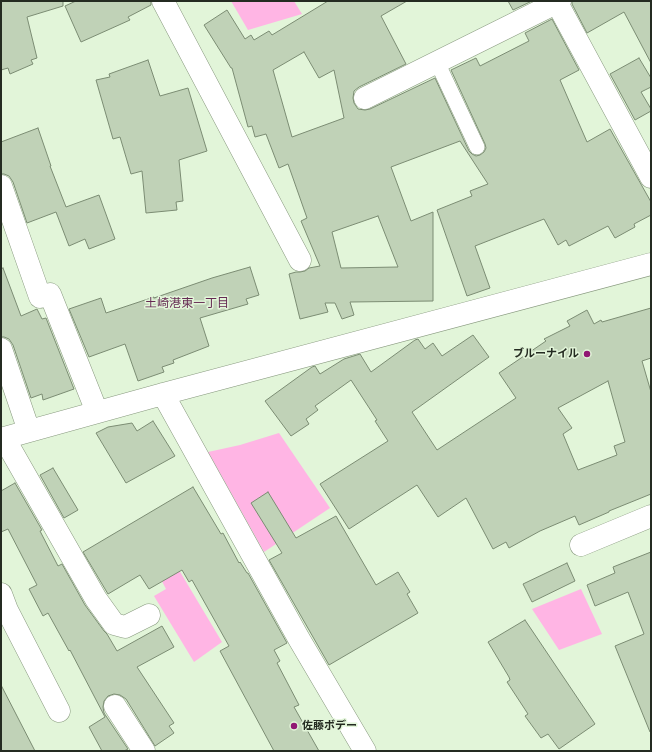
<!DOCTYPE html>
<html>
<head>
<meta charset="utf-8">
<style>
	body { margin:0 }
	#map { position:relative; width:652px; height:752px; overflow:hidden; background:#e2f5d9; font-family:"Noto Serif",serif }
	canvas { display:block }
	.frame { position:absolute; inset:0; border:2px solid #242b21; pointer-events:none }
</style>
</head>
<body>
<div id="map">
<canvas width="652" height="752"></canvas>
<div class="frame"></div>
</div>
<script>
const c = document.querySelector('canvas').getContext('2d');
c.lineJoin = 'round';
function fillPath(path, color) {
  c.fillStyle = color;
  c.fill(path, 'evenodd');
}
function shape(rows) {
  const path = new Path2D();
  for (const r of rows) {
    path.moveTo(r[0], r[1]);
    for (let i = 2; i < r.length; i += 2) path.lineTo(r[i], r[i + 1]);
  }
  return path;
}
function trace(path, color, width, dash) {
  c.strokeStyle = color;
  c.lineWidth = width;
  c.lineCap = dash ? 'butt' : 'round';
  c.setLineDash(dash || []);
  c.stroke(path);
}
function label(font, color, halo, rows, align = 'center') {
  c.font = font + ' "Noto Serif","Noto Sans JP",serif';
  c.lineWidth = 3;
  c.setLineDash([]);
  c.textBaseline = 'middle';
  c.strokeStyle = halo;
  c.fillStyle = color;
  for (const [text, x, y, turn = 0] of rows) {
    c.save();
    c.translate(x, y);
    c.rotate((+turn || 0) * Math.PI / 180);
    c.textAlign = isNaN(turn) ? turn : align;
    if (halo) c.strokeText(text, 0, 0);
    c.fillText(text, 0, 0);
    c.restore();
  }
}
const green = shape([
	[231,1,294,1,302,14,248,30],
	[279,433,330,508,264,552,208,452,240,445],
	[173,560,222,642,194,662,154,596,166,589,152,562],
	[581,589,602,634,559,650,532,609]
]);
const building = shape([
	[1,1,63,1,63,6,27,17,37,58,31,60,33,64,10,74,8,68,1,70,1,1],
	[76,1,151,1,151,5,128,17,130,20,81,42,65,6,76,1],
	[328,1,407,1,381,16,406,64,359,87,354,91,353,98,354,103,358,109,365,110,370,109,435,78,469,151,472,154,476,156,480,155,484,152,486,148,485,144,451,70,476,58,480,66,529,41,525,33,552,19,579,70,560,80,587,142,610,129,651,202,651,215,634,224,635,227,615,238,608,226,569,246,566,240,558,245,544,219,475,246,490,288,467,296,437,210,472,196,470,191,488,184,460,141,391,167,411,221,433,212,433,301,350,302,354,315,342,319,335,303,325,303,328,312,300,319,289,274,296,272,300,272,305,271,309,268,320,266,301,221,307,218,288,164,279,168,266,134,255,137,252,126,248,127,232,68,231,68,204,25,227,10,245,39,251,35,254,40,269,31,272,35,328,1],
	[304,52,319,78,334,70,344,118,292,137,273,70,304,52],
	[378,216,398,267,341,268,332,232,378,216],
	[508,1,532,1,513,10,508,1],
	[572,1,651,1,651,63,624,12,587,33,572,4,572,1],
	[639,58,651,78,651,87,641,92,651,109,651,111,635,120,610,74,639,58],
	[148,60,160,96,188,88,207,151,179,160,183,201,176,202,177,210,146,213,142,171,131,174,120,137,113,139,96,80,110,77,109,74,148,60],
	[38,128,51,166,50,166,66,207,99,195,115,239,89,249,85,239,69,246,56,212,27,223,13,182,9,176,4,174,1,174,1,142,38,128],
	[250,267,259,295,246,299,248,304,200,318,209,346,173,360,174,363,162,367,164,372,138,381,125,344,89,357,69,309,101,298,106,313,154,297,154,298,212,278,250,267],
	[3,268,21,316,37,309,42,319,46,318,74,389,43,400,42,394,31,398,13,345,9,339,4,337,1,337,1,269,3,268],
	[651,308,651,358,642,361,651,392,651,494,609,511,609,512,579,525,575,516,540,531,509,548,506,542,493,549,466,498,438,517,417,485,349,529,320,484,388,441,375,421,377,420,351,380,315,406,318,410,306,419,309,424,291,436,265,401,312,367,315,366,320,374,344,359,360,354,371,372,415,340,418,339,425,349,433,343,442,356,473,335,489,357,412,412,437,450,516,398,499,373,546,341,544,339,570,326,567,321,587,310,594,324,601,320,602,322,651,308],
	[608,381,625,442,614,446,617,455,578,470,563,434,572,428,558,408,608,381],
	[153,421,175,456,126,483,96,433,108,427,132,423,137,431,153,421],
	[53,468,78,510,64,518,40,475,53,468],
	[15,483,42,530,40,531,58,566,62,564,85,605,104,631,107,634,117,651,162,626,174,647,137,667,174,723,169,726,174,733,155,746,126,699,120,695,114,694,108,696,104,701,103,707,104,713,128,749,124,751,102,751,89,727,105,717,70,650,69,651,48,613,43,616,29,589,37,585,8,529,1,532,1,491,15,483],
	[193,487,221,534,223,533,239,563,240,562,247,573,248,573,287,643,274,650,280,661,277,663,299,705,294,707,319,751,274,751,220,651,229,646,192,580,189,582,182,570,149,589,140,575,108,594,83,552,193,487],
	[268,492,296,538,336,516,376,585,398,572,410,592,407,594,418,613,329,665,269,560,282,553,251,503,268,492],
	[651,552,651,732,650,732,615,646,644,634,628,592,595,606,587,585,615,573,613,567,651,552],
	[567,563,575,581,532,602,523,584,567,563],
	[525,620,595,724,559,749,548,734,541,738,525,716,528,714,507,682,510,680,509,677,488,642,525,620],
	[1,685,35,751,1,751,1,685]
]);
const service = shape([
	[437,62,477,147]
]);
const minor = shape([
	[163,1,300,260],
	[556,1,651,177],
	[365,98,560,1],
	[1,186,40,297,50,294,97,412],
	[1,349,29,431],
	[163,394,299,639,365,751],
	[4,438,96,599,114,624,125,627,149,615],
	[1,439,163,394,651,264],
	[581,545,651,516],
	[1,594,7,610,59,711],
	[115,706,144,751]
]);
const markers = [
	[587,354,4,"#911673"],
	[294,726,4,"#911673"]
];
const poiNames = [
	["ブルーナイル",579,354],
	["佐藤ボデー",302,726,"left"]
];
const neighbourhoodNames = [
	["土崎港東一丁目",187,304]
];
fillPath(green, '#ffb5e4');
fillPath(building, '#c0d2b7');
trace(building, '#7b8c73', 1);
trace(service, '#88997f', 16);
trace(minor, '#88997f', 23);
trace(service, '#fff', 15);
trace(minor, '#fff', 22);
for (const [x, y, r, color] of markers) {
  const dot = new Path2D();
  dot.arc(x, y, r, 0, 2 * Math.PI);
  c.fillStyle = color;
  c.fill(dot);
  trace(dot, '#e2f5d9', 1.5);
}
label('bold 11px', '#242b21', '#e2f5d9', poiNames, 'right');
label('12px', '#652a53', '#e2f5d9', neighbourhoodNames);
</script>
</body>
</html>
